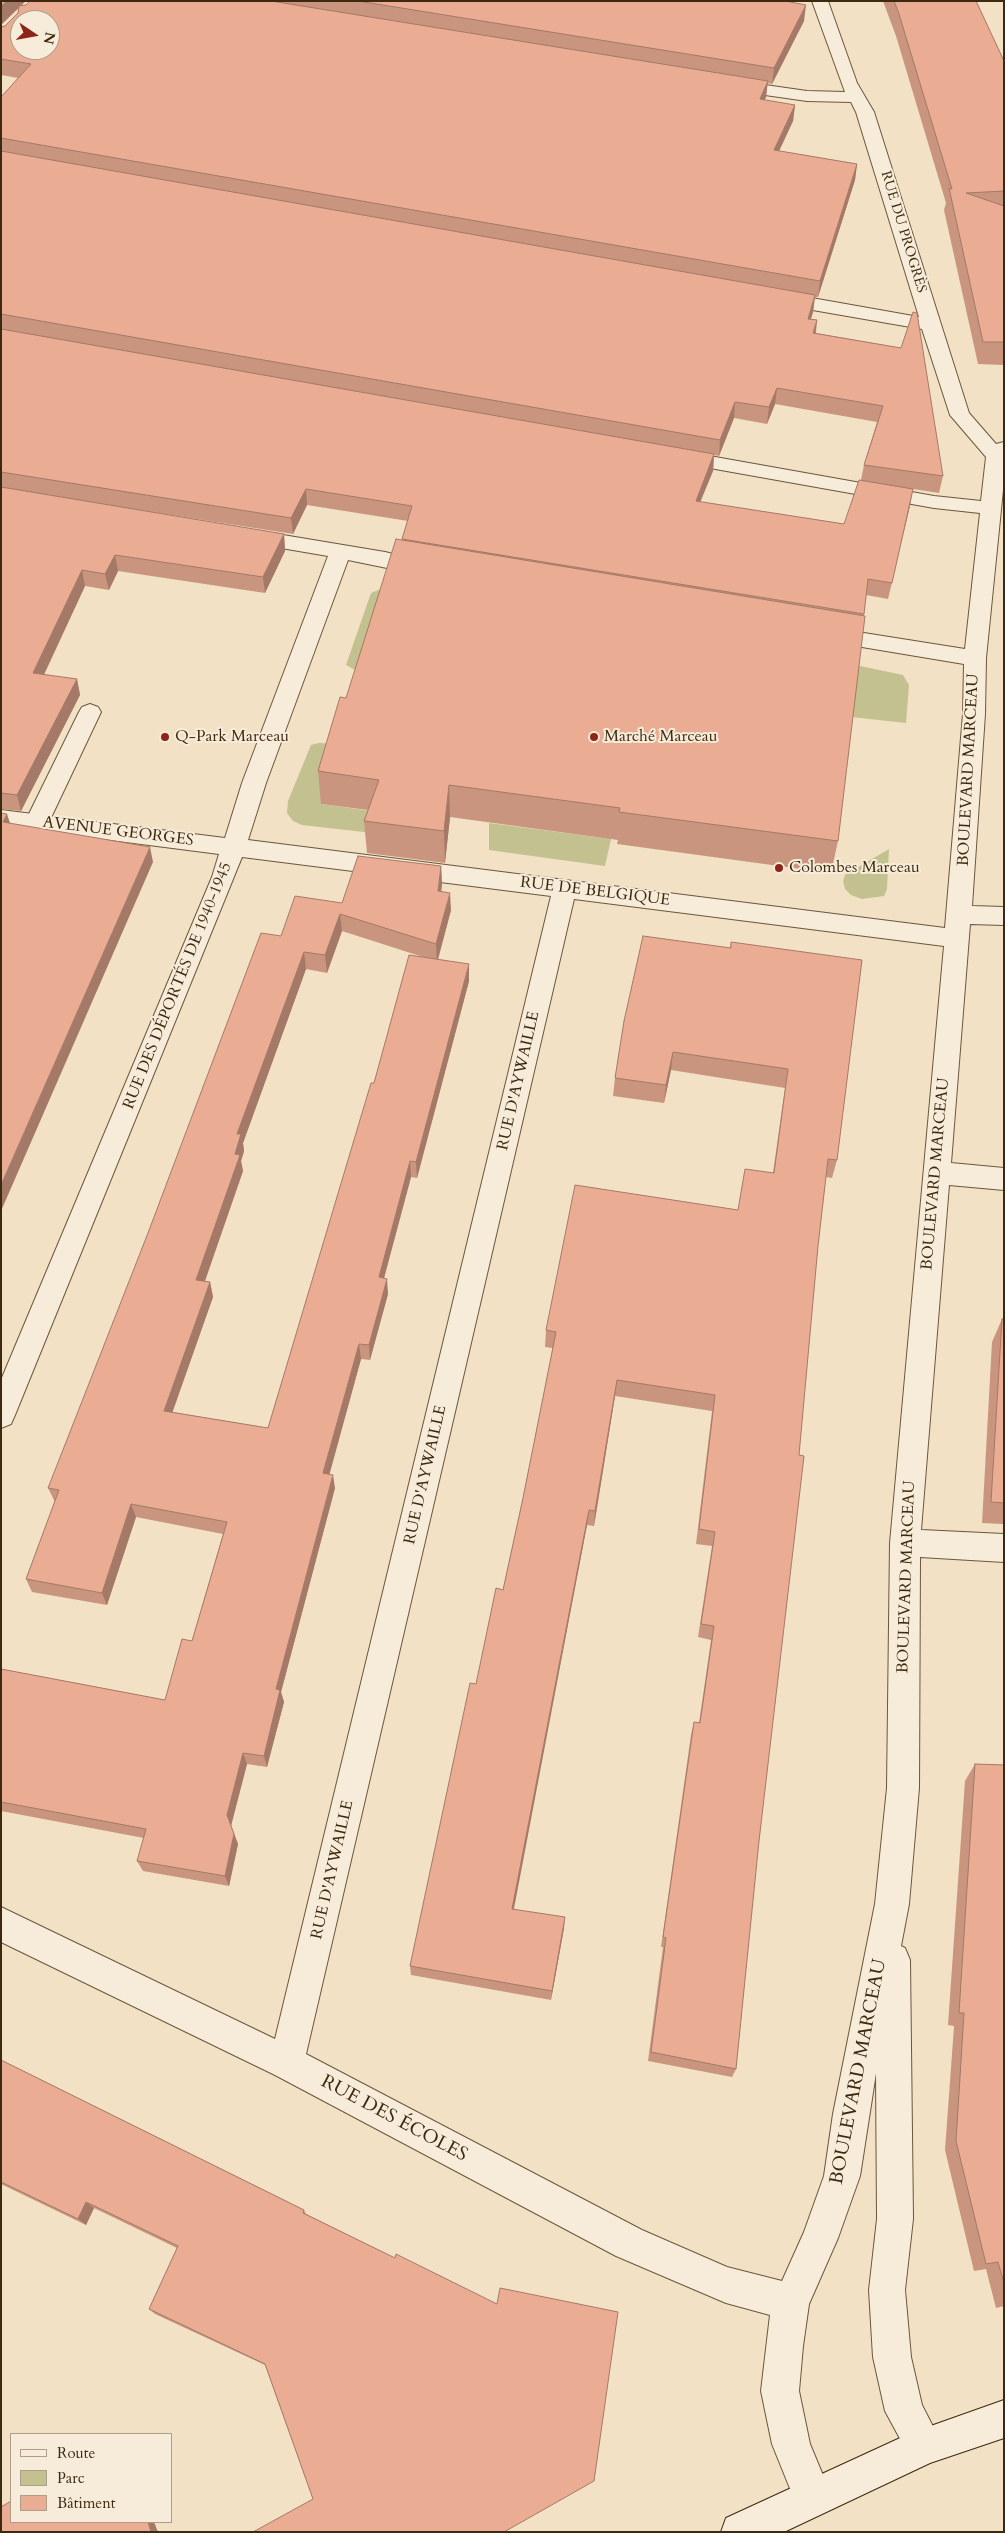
<!DOCTYPE html>
<html>
<head>
<meta charset="utf-8">
<style>
	body { margin:0 }
	#map { position:relative; width:1005px; height:2533px; overflow:hidden; background:#f2e1c5; font-family:Cardo,serif }
	canvas { display:block }
	.frame { position:absolute; inset:0; border:2px solid #3c290f; pointer-events:none }
	.legend { position:absolute; left:10px; top:2433px; width:162px; height:90px; box-sizing:border-box; background:#f7ecd9; border:1px solid #ac9e88; margin:0; padding:6px 9px; list-style:none; font-size:15px; color:#3c290f }
	.legend li { display:flex; align-items:center; gap:10px; height:25px }
	.legend b { width:25px; border:1px solid #ac9e88 }
	.north { position:absolute; left:10px; top:10px; width:50px; height:50px; box-sizing:border-box; background:#f7ecd9; border:1px solid #ac9e88; border-radius:50%; rotate:102deg; font-size:14px; font-weight:700; line-height:20px; text-align:center; color:#3c290f }
	.north::after { content:''; display:block; margin:auto; width:18px; height:22px; background:#8f2418; clip-path:polygon(50% 0,100% 100%,50% 72%,0 100%) }
</style>
</head>
<body>
<div id="map">
<canvas width="1005" height="2533"></canvas>
<div class="frame"></div>
<ul class="legend">
<li><b style="height:6px;background:#f7ecd9"></b>Route</li>
<li><b style="height:14px;background:#c2c18f"></b>Parc</li>
<li><b style="height:14px;background:#eaad93"></b>Bâtiment</li>
</ul>
<div class="north">N</div>
</div>
<script>
const c = document.querySelector('canvas').getContext('2d');
c.lineJoin = 'round';
function fillPath(path, color) {
  c.fillStyle = color;
  c.fill(path, 'evenodd');
}
function shape(rows) {
  const path = new Path2D();
  for (const r of rows) {
    path.moveTo(r[0], r[1]);
    for (let i = 2; i < r.length; i += 2) path.lineTo(r[i], r[i + 1]);
  }
  return path;
}
function trace(path, color, width, dash) {
  c.strokeStyle = color;
  c.lineWidth = width;
  c.lineCap = dash ? 'butt' : 'round';
  c.setLineDash(dash || []);
  c.stroke(path);
}
function label(font, color, halo, rows, align = 'center') {
  c.font = font + ' Cardo,serif';
  c.lineWidth = 4;
  c.setLineDash([]);
  c.textBaseline = 'middle';
  c.strokeStyle = halo;
  c.fillStyle = color;
  for (const [text, x, y, turn = 0] of rows) {
    c.save();
    c.translate(x, y);
    c.rotate((+turn || 0) * Math.PI / 180);
    c.textAlign = isNaN(turn) ? turn : align;
    if (halo) c.strokeText(text, 0, 0);
    c.fillText(text, 0, 0);
    c.restore();
  }
}
const green = shape([
	[386,587,355,670,346,665,371,593],
	[774,648,903,675,909,685,906,723,851,717],
	[319,743,338,744,321,804,450,822,434,840,302,825,293,821,287,813,288,801,311,745],
	[489,823,611,839,605,866,489,850],
	[889,849,887,889,884,896,862,899,851,895,845,889,843,881,845,875]
]);
const service = shape([
	[90,704,98,707,101,712,49,822,45,828,37,830,29,828,25,822,79,712,82,707,90,704]
]);
const minor = shape([
	[812,1,828,1,857,83,874,112,969,413,996,444,1004,442,1004,480,986,658,985,714,972,906,1004,907,1004,925,970,924,951,1163,1004,1168,1004,1190,949,1185,921,1530,1004,1534,1004,1562,920,1557,919,1788,909,1904,901,1946,905,1948,910,1960,913,2219,905,2290,911,2357,922,2405,943,2446,937,2459,924,2465,911,2459,885,2411,873,2357,869,2290,877,2219,876,2073,860,2176,838,2238,809,2304,803,2346,799,2391,810,2444,832,2497,827,2511,813,2516,799,2511,772,2444,761,2391,770,2315,726,2303,616,2256,275,2075,1,1942,1,1907,275,2039,551,896,242,857,15,1415,11,1424,1,1428,1,1380,212,877,219,854,1,826,1,810,225,838,242,783,328,556,240,541,237,536,240,531,247,529,385,552,433,564,437,569,433,574,426,576,348,560,266,783,248,840,945,928,963,714,964,664,826,641,818,639,815,634,818,629,826,627,965,649,980,513,934,508,676,462,669,460,666,456,669,452,676,450,934,496,981,501,986,457,950,415,922,329,778,304,771,302,769,298,771,294,778,292,919,317,856,112,851,102,807,101,730,90,724,89,722,85,724,81,730,80,807,91,845,92,812,1],
	[574,899,944,946,890,1543,887,1788,875,1904,833,2114,824,2176,804,2232,782,2281,727,2267,642,2230,306,2054,574,899]
]);
const secondary = shape([
	[1004,2400,1004,2438,930,2463,784,2532,721,2532,726,2518,911,2433,1004,2400]
]);
const wall = shape([
	[26,1,21,6,26,5,30,1,785,1,804,21,772,84,767,83,766,97,764,100,795,105,793,121,779,151,857,164,855,180,818,297,815,297,813,312,811,319,817,320,816,333,901,348,943,476,939,493,894,486,913,489,888,599,866,595,838,841,831,873,617,844,618,840,450,817,445,863,367,853,364,821,368,810,321,804,318,771,346,698,402,540,408,521,307,505,293,534,63,498,284,534,285,551,265,593,118,571,109,590,85,586,44,675,77,679,80,695,21,811,1,809,1,97,18,78,1,75,1,27,5,26,18,13,19,8],
	[775,404,877,422,864,465,861,480,844,524,700,502,713,471,714,455,719,456,734,418,767,424],
	[883,1,976,1,1004,61,1004,365,978,364,944,210,946,203,896,36],
	[441,866,442,884,441,892,451,910,438,960,469,981,417,1178,411,1177,384,1278,388,1294,370,1360,361,1359,329,1474,335,1488,281,1692,284,1702,267,1767,247,1764,231,1825,238,1844,229,1886,143,1871,137,1861,144,1838,1,1811,1,1669,165,1700,192,1641,223,1534,136,1517,107,1605,32,1592,26,1579,55,1502,48,1488,281,936,342,903],
	[342,931,423,957,374,1083,268,1428,172,1412,213,1297,210,1282,205,1281,243,1171,241,1161,244,1151,243,1143,306,969,327,973],
	[731,942,837,1160,832,1178,826,1177,818,1246,736,2069,732,2077,648,2061,663,1947,661,1947,691,1735,694,1722,699,1723,711,1640,698,1637,712,1546,696,1544,712,1411,615,1396,594,1526,587,1525,513,1909,564,1928,551,2000,411,1975,410,1966,476,1684,503,1590,523,1498,553,1348,545,1347,546,1330,738,1210,773,1173,785,1088,671,1070,664,1103,613,1096,615,1078,730,948],
	[1002,1319,1004,1319,1004,1526,1003,1524,982,1523,992,1342],
	[975,1764,1004,1765,1004,2306,996,2308,986,2269,974,2271,945,2150,954,2026,948,2025,965,1781],
	[1,2060,304,2210,306,2214,395,2258,497,2304,618,2312,313,2499,265,2365,155,2314,149,2309,177,2248,94,2208,86,2225,1,2184]
]);
const shadedWall = shape([
	[7,1,26,1,1,25,1,6],
	[806,5,804,21,772,84,774,68],
	[768,81,766,97,758,115,760,99],
	[795,105,793,121,772,166,774,150],
	[857,164,855,180,818,297,820,281],
	[815,295,813,312,806,335,808,319],
	[817,320,815,336,813,333],
	[777,388,775,404,767,424,769,407],
	[735,402,734,418,719,456,720,440],
	[714,454,713,471,694,517,696,501],
	[306,489,307,505,293,534,291,518],
	[913,489,910,506,888,599,892,583],
	[284,534,285,551,265,593,263,577],
	[115,555,118,571,109,590,105,574],
	[82,570,85,586,37,689,33,673],
	[77,679,80,695,21,811,17,795],
	[449,785,450,817,445,863,444,831],
	[7,814,12,829,3,822],
	[150,847,153,862,1,1211,1,1185],
	[441,866,442,884,439,909,438,891],
	[450,893,451,910,437,962,436,944],
	[340,914,342,931,327,973,325,955],
	[304,952,306,969,243,1143,244,1151,241,1161,243,1171,200,1295,196,1280,235,1154,237,1134],
	[469,964,469,981,417,1178,416,1162],
	[673,1052,671,1070,664,1103,666,1085],
	[410,1161,411,1177,380,1293,379,1277],
	[387,1279,388,1294,370,1360,369,1345],
	[210,1282,213,1297,168,1425,164,1411],
	[359,1344,361,1359,326,1487,323,1473],
	[617,1380,615,1396,594,1526,595,1511],
	[333,1475,335,1488,281,1692,284,1702,267,1767,264,1756,276,1689],
	[131,1504,136,1517,107,1605,102,1593],
	[589,1510,587,1525,512,1919,512,1909],
	[243,1753,247,1764,231,1826,227,1815],
	[234,1834,238,1844,229,1886,225,1876],
	[565,1917,564,1928,551,2000,552,1991],
	[86,2202,94,2208,86,2225,78,2219],
	[148,2522,154,2522,158,2532,151,2532]
]);
const building = shape([
	[1,1,7,1,1,6,1,1],
	[30,1,271,1,768,81,760,99,795,105,774,150,857,164,820,281,1,138,1,97,31,64,1,59,1,27,5,26,18,13,19,6,26,5,30,1],
	[20,20,50,20,50,50,20,50,20,20],
	[358,1,785,1,806,5,774,68,358,1],
	[894,1,976,1,1004,61,1004,191,966,193,1004,206,1004,342,983,342,949,188,952,189,899,14,894,1],
	[1,151,815,295,808,319,817,320,813,333,901,348,913,312,917,313,943,476,864,465,883,406,777,388,769,407,735,402,720,440,1,314,1,151],
	[1,329,714,454,696,501,844,524,859,480,913,489,892,583,868,579,864,614,402,539,412,506,306,489,291,518,1,472,1,329],
	[1,487,284,534,263,577,115,555,105,574,82,570,33,673,77,679,17,795,1,793,1,487],
	[396,539,865,616,838,841,619,812,620,808,449,785,444,831,364,821,379,780,318,771,340,697,346,698,396,539],
	[1,813,7,814,3,822,150,847,1,1185,1,813],
	[358,856,441,866,438,891,450,893,436,944,340,914,325,955,304,952,237,1134,241,1134,235,1154,240,1155,196,1280,210,1282,164,1411,268,1428,371,1083,374,1083,409,955,469,964,416,1162,410,1161,379,1277,387,1279,369,1345,359,1344,323,1473,333,1475,276,1689,280,1690,264,1756,243,1753,227,1815,234,1834,225,1876,137,1861,146,1829,1,1802,1,1669,165,1700,182,1639,192,1641,227,1522,131,1504,102,1593,26,1579,59,1490,48,1488,148,1233,261,933,281,936,295,896,342,903,358,856],
	[643,936,731,948,731,942,862,960,837,1160,828,1159,818,1246,799,1455,804,1456,759,1841,736,2069,651,2052,666,1938,663,1937,694,1722,700,1723,714,1626,701,1624,715,1532,699,1529,715,1395,617,1380,595,1511,589,1510,512,1909,565,1917,552,1991,410,1966,470,1683,476,1684,496,1588,503,1590,523,1498,556,1332,546,1330,575,1185,738,1210,745,1169,774,1173,788,1069,673,1052,666,1085,615,1078,624,1021,643,936],
	[1002,1319,1004,1319,1004,1503,991,1502,1002,1319],
	[975,1764,1004,1765,1004,2283,998,2262,986,2264,956,2141,964,2013,959,2013,975,1764],
	[1,2060,304,2210,303,2213,395,2258,396,2254,497,2304,500,2288,618,2312,594,2481,504,2532,253,2532,313,2499,265,2364,149,2309,178,2246,86,2202,78,2219,1,2182,1,2060],
	[11,2501,11,2522,148,2522,151,2532,1,2532,1,2507,11,2501]
]);
const markers = [
	[165,737,5,"#8f2418"],
	[594,737,5,"#8f2418"],
	[779,868,5,"#8f2418"]
];
const farStreetnames = [
	["RUE DU PROGRÈS",903,232,73]
];
const poiNames = [
	["Q-Park Marceau",175,737],
	["Marché Marceau",604,737],
	["Colombes Marceau",789,868]
];
const streetNames = [
	["BOULEVARD MARCEAU",969,770,-87],
	["AVENUE GEORGES",118,832,7],
	["RUE DE BELGIQUE",595,892,7],
	["RUE DES DÉPORTÉS DE 1940-1945",178,986,-68],
	["RUE D'AYWAILLE",519,1081,-77],
	["BOULEVARD MARCEAU",936,1174,-85],
	["RUE D'AYWAILLE",426,1475,-77],
	["BOULEVARD MARCEAU",907,1577,-88],
	["RUE D'AYWAILLE",333,1870,-77]
];
const nearStreetnames = [
	["BOULEVARD MARCEAU",859,2072,-79],
	["RUE DES ÉCOLES",394,2119,28]
];
fillPath(green, '#c2c18f');
trace(service, '#6a573c', 2);
trace(minor, '#6a573c', 2);
trace(secondary, '#3c290f', 2);
fillPath(service, '#f7ecd9');
fillPath(minor, '#f7ecd9');
fillPath(secondary, '#f7ecd9');
fillPath(wall, '#c9957e');
fillPath(shadedWall, '#a47967');
fillPath(building, '#eaad93');
trace(building, '#a47967', 1);
for (const [x, y, r, color] of markers) {
  const dot = new Path2D();
  dot.arc(x, y, r, 0, 2 * Math.PI);
  c.fillStyle = color;
  c.fill(dot);
  trace(dot, '#f7ecd9', 2);
}
label('14px', '#3c290f', '#f7ecd9', farStreetnames);
label('16px', '#3c290f', '#f7ecd9', poiNames, 'left');
label('16px', '#3c290f', '#f7ecd9', streetNames);
label('19px', '#3c290f', '#f7ecd9', nearStreetnames);
</script>
</body>
</html>
